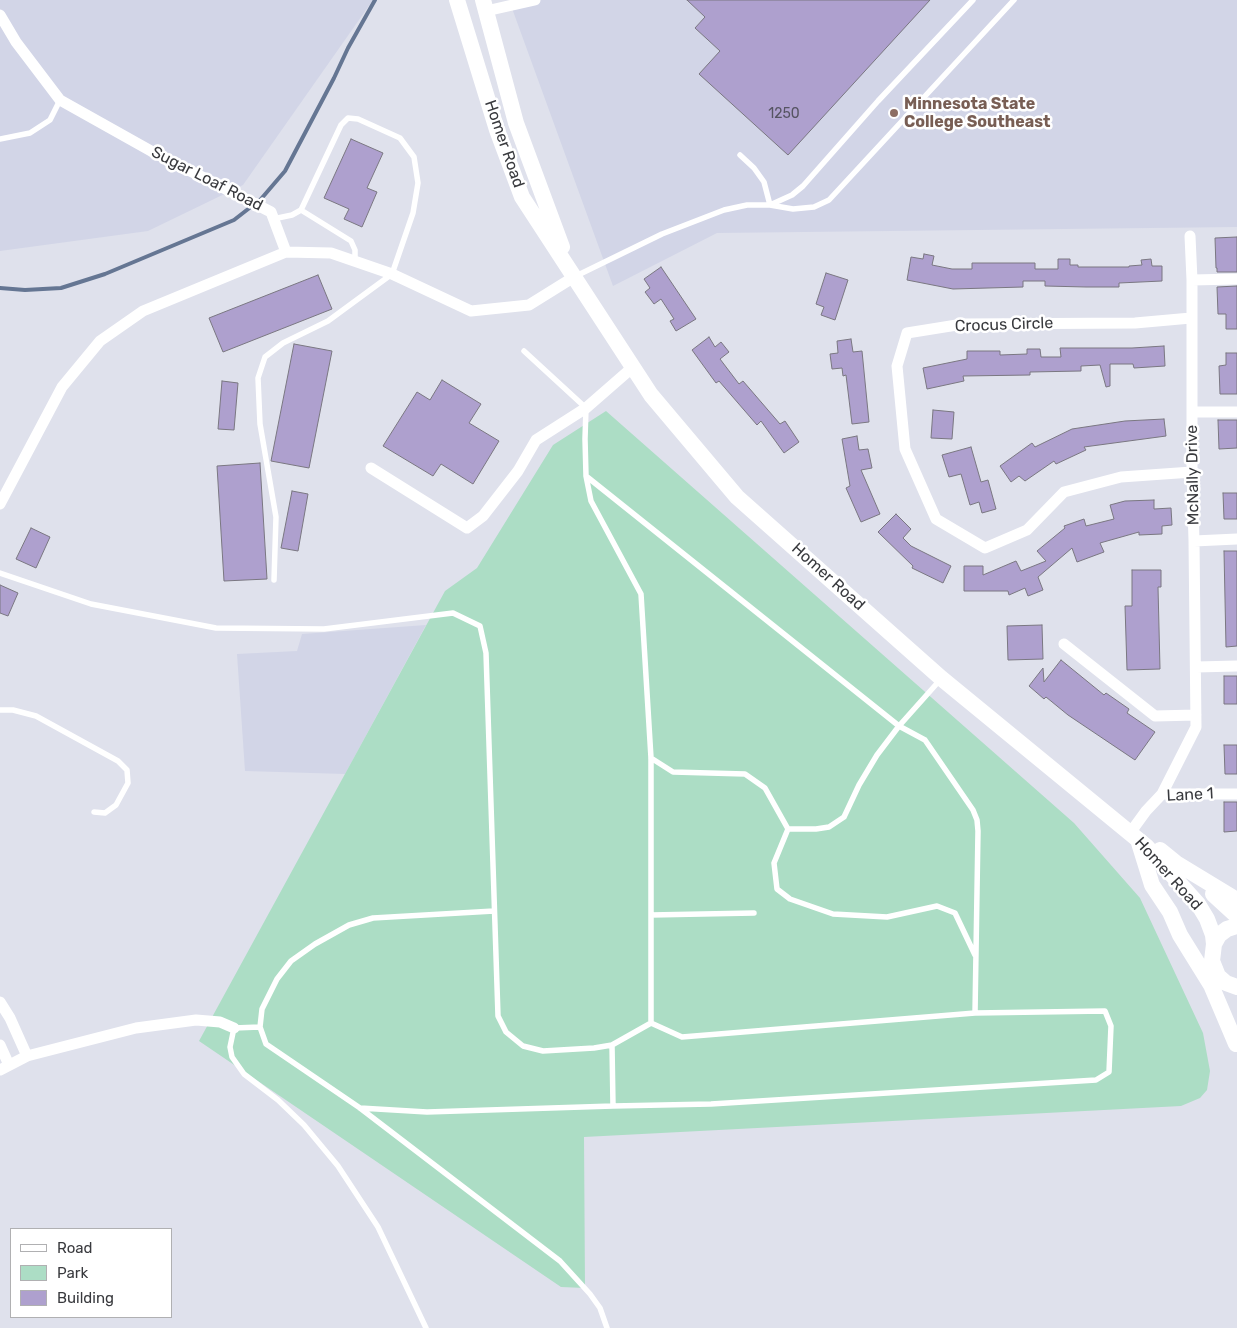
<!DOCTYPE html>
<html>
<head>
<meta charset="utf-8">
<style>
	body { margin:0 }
	#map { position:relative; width:1237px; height:1328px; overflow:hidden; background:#dfe1ec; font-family:Rubik,sans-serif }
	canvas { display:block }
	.legend { position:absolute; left:10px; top:1228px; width:162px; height:90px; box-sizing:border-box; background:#fff; border:1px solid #b0b0b2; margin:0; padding:6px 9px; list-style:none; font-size:15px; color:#393a3e }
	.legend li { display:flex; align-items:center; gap:10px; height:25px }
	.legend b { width:25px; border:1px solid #b0b0b2 }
</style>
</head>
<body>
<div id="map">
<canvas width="1237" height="1328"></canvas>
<ul class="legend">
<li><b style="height:6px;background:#fff"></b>Road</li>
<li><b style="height:14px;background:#acddc5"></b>Park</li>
<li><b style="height:14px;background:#aea0ce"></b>Building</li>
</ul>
</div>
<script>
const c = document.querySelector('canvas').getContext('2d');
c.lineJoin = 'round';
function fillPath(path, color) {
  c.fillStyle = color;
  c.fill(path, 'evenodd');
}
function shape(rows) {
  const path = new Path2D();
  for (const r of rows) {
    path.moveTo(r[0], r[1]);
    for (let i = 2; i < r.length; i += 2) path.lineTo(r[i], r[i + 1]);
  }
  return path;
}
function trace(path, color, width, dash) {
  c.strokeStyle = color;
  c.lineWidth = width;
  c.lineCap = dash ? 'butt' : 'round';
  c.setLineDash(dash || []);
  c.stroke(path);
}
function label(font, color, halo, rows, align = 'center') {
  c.font = font + ' Rubik,sans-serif';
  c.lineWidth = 5;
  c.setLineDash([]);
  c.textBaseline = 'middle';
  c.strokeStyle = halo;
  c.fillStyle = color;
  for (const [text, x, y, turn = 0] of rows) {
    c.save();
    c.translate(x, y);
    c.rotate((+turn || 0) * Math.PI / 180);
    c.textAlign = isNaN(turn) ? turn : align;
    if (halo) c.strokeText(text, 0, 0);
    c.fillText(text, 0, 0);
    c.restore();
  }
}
const built = shape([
	[0,0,373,0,243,185,148,231,0,251],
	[509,0,1237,0,1237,227,717,233,613,286],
	[426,625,345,774,245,771,237,654,297,651,302,634]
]);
const green = shape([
	[606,411,1074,823,1140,898,1203,1033,1210,1071,1207,1090,1200,1098,1181,1106,584,1137,585,1288,561,1287,199,1041,445,591,477,568,553,445]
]);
const stream = shape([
	[0,288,25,290,61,288,105,274,234,220,261,199,285,171,334,78,348,48,375,0]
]);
const building = shape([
	[687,0,930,0,788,155,699,74,720,51,695,28,705,17,687,0],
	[351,139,383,153,367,188,377,192,362,227,344,219,349,209,324,198,351,139],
	[1237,237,1237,272,1217,272,1217,268,1216,268,1215,238,1237,237],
	[924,254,934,256,932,265,952,269,972,269,972,263,1035,263,1035,269,1058,269,1058,259,1070,259,1070,265,1078,265,1078,267,1129,267,1129,266,1142,265,1141,260,1151,259,1152,266,1162,266,1162,281,1119,283,1119,287,1086,287,1045,286,1045,281,1023,281,1023,287,953,289,907,280,911,257,923,259,924,254],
	[661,267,696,319,676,331,670,321,674,319,661,299,654,304,645,292,650,288,644,279,661,267],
	[826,273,848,280,835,320,821,315,824,307,816,304,826,273],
	[318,275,332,309,223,352,209,318,318,275],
	[1237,286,1237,329,1226,329,1226,314,1218,314,1217,287,1237,286],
	[709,337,715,347,721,342,729,352,720,359,739,384,743,381,780,424,785,421,799,442,784,453,761,421,757,425,719,381,716,383,692,350,709,337],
	[851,339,853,352,862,351,869,422,852,424,846,375,843,376,842,368,832,369,830,354,838,353,837,341,851,339],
	[294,344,332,351,309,468,271,461,294,344],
	[1164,346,1165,366,1134,368,1133,364,1110,364,1110,386,1106,387,1100,365,1081,366,1081,371,1030,372,1030,375,963,376,964,381,927,389,923,368,967,359,967,351,1000,351,1000,355,1027,354,1027,349,1040,349,1041,357,1061,357,1060,348,1132,348,1164,346],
	[1226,353,1237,353,1237,394,1220,394,1219,366,1226,365,1226,353],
	[442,380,481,404,469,423,499,441,473,484,441,464,433,476,383,446,417,392,430,400,442,380],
	[222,381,238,383,234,430,218,429,222,381],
	[933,410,954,412,952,439,931,438,933,410],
	[1164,419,1166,436,1084,447,1086,450,1056,464,1054,461,1025,481,1019,476,1011,482,1000,466,1032,443,1035,447,1072,429,1125,421,1164,419],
	[1218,420,1237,420,1237,448,1219,449,1218,420],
	[857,436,859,450,868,449,872,468,861,470,880,514,861,522,846,488,850,486,842,439,857,436],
	[971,447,981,482,988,480,996,509,982,513,979,502,970,505,961,474,949,477,942,455,971,447],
	[260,463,267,579,224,581,217,466,260,463],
	[292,491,308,494,298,551,281,548,292,491],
	[1223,493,1237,493,1237,519,1224,519,1223,493],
	[1154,500,1154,509,1171,508,1172,525,1162,526,1162,534,1139,535,1139,532,1100,543,1104,552,1077,562,1072,548,1038,577,1043,590,1028,596,1025,588,1009,595,1008,591,964,591,964,566,983,566,983,575,1016,561,1021,571,1046,561,1037,551,1065,528,1064,526,1084,519,1086,526,1114,519,1110,505,1125,501,1154,500],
	[896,514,911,529,903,538,911,546,951,566,943,583,912,568,913,566,878,532,896,514],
	[31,528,50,537,36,568,16,559,31,528],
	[1224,551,1237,551,1237,646,1226,647,1224,551],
	[1132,570,1161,570,1161,587,1158,587,1160,669,1127,670,1125,606,1132,606,1132,570],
	[0,585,18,593,8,616,0,613,0,585],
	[1042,625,1043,659,1008,660,1007,626,1042,625],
	[1061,660,1104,695,1106,693,1129,709,1127,713,1155,732,1135,760,1068,715,1046,697,1044,699,1029,686,1043,668,1044,682,1061,660],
	[1224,676,1237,676,1237,704,1224,704,1224,676],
	[1224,745,1237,745,1237,774,1225,774,1224,745],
	[1224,802,1237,802,1237,831,1224,832,1224,802]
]);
const lane = shape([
	[0,139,30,133,50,120,60,100],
	[740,155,754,168,764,182,770,205],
	[770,205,792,195,803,186,878,101,973,0],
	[301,210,351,241,355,250,355,262],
	[273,219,292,215,301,210,341,125,348,118,358,119,400,138,414,157,418,183,413,213,392,274,328,321,283,343,265,357,258,378,260,424,276,517,274,580],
	[576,276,662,234,724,210,747,205,770,205,793,209,814,207,829,200,1014,0],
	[524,351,586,408,585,439,586,476,899,726,925,740,973,810,977,820,978,831,975,1013],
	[586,476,591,501,641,594,651,758,651,1023,612,1045],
	[0,573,91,604,216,628,324,629,453,613,480,626,486,653,498,1016,506,1032,523,1046,543,1051,594,1048,612,1045,613,1106,711,1104,1096,1080,1109,1072,1111,1026,1105,1011,975,1013,682,1037,651,1023],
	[0,710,13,710,36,716,118,761,127,770,128,783,116,805,105,813,94,812],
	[651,758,673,772,745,774,765,788,788,829,774,863,777,889,790,899,833,914,887,917,937,906,955,913,975,955],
	[788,829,816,829,829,827,844,817,859,785,877,755,899,726,940,680],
	[494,911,373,918,349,925,315,944,291,961,277,979,262,1009,260,1027,266,1044,360,1108,560,1261,590,1294,600,1308,607,1328],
	[651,915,754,913],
	[260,1027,234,1028,230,1047,232,1057,244,1074,278,1100,304,1125,338,1166,378,1227,426,1328],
	[360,1108,427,1112,613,1106]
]);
const street = shape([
	[486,11,535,0],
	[0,15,16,42,60,100,151,151,271,212,286,252,331,253,392,274,471,311,529,305,574,277],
	[1192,280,1237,279],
	[1191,318,1135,323,963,324,907,333,897,366,905,449,936,519,985,548,1027,530,1064,492,1121,477,1192,472],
	[1193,412,1237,412],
	[371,468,467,528,483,516,518,471,536,440,586,408,633,367],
	[0,504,62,387,100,341,143,311,286,252],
	[1194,541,1237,539],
	[1064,644,1155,716,1196,715],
	[1196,667,1237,666],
	[1162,794,1196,727,1194,541,1192,472,1192,280,1190,236],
	[1130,833,1146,811,1162,794,1237,794],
	[0,1002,10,1018,27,1056],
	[0,1045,9,1065],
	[0,1070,27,1056,136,1028,196,1020,220,1022,234,1028]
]);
const secondary = shape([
	[457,0,497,130,522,197,651,395,737,497,941,678,1147,847,1198,904,1207,919,1213,935,1214,944],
	[483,0,516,123,562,247],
	[1139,843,1152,885,1170,912,1180,935,1211,985,1236,1044],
	[1160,850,1176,863,1237,900],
	[1213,894,1237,916],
	[1237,926,1227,929,1219,935,1214,944,1212,961,1218,976,1226,983,1237,987]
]);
const markers = [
	[894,113,5,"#8d6e63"]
];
const numberNames = [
	["1250",784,114]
];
const educationNames = [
	["Minnesota State",904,104],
	["College Southeast",904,122]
];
const streetNames = [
	["Homer Road",504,144,71],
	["Sugar Loaf Road",207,179,27],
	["Crocus Circle",1004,325,-2],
	["McNally Drive",1193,475,-91],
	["Homer Road",828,577,42],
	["Lane 1",1190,795,-3],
	["Homer Road",1168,874,48]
];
fillPath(built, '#d2d5e7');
fillPath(green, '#acddc5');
trace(stream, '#657693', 4);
fillPath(building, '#aea0ce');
trace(building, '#7a7781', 1);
trace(lane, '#fff', 5.5);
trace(street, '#fff', 11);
trace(secondary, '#fff', 16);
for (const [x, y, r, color] of markers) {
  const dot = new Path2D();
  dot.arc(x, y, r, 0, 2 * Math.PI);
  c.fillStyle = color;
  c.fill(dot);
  trace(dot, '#fff', 2);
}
label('14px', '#565462', null, numberNames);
label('bold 16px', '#785e54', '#fff', educationNames, 'left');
label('16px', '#393a3e', '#fff', streetNames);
</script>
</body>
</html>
